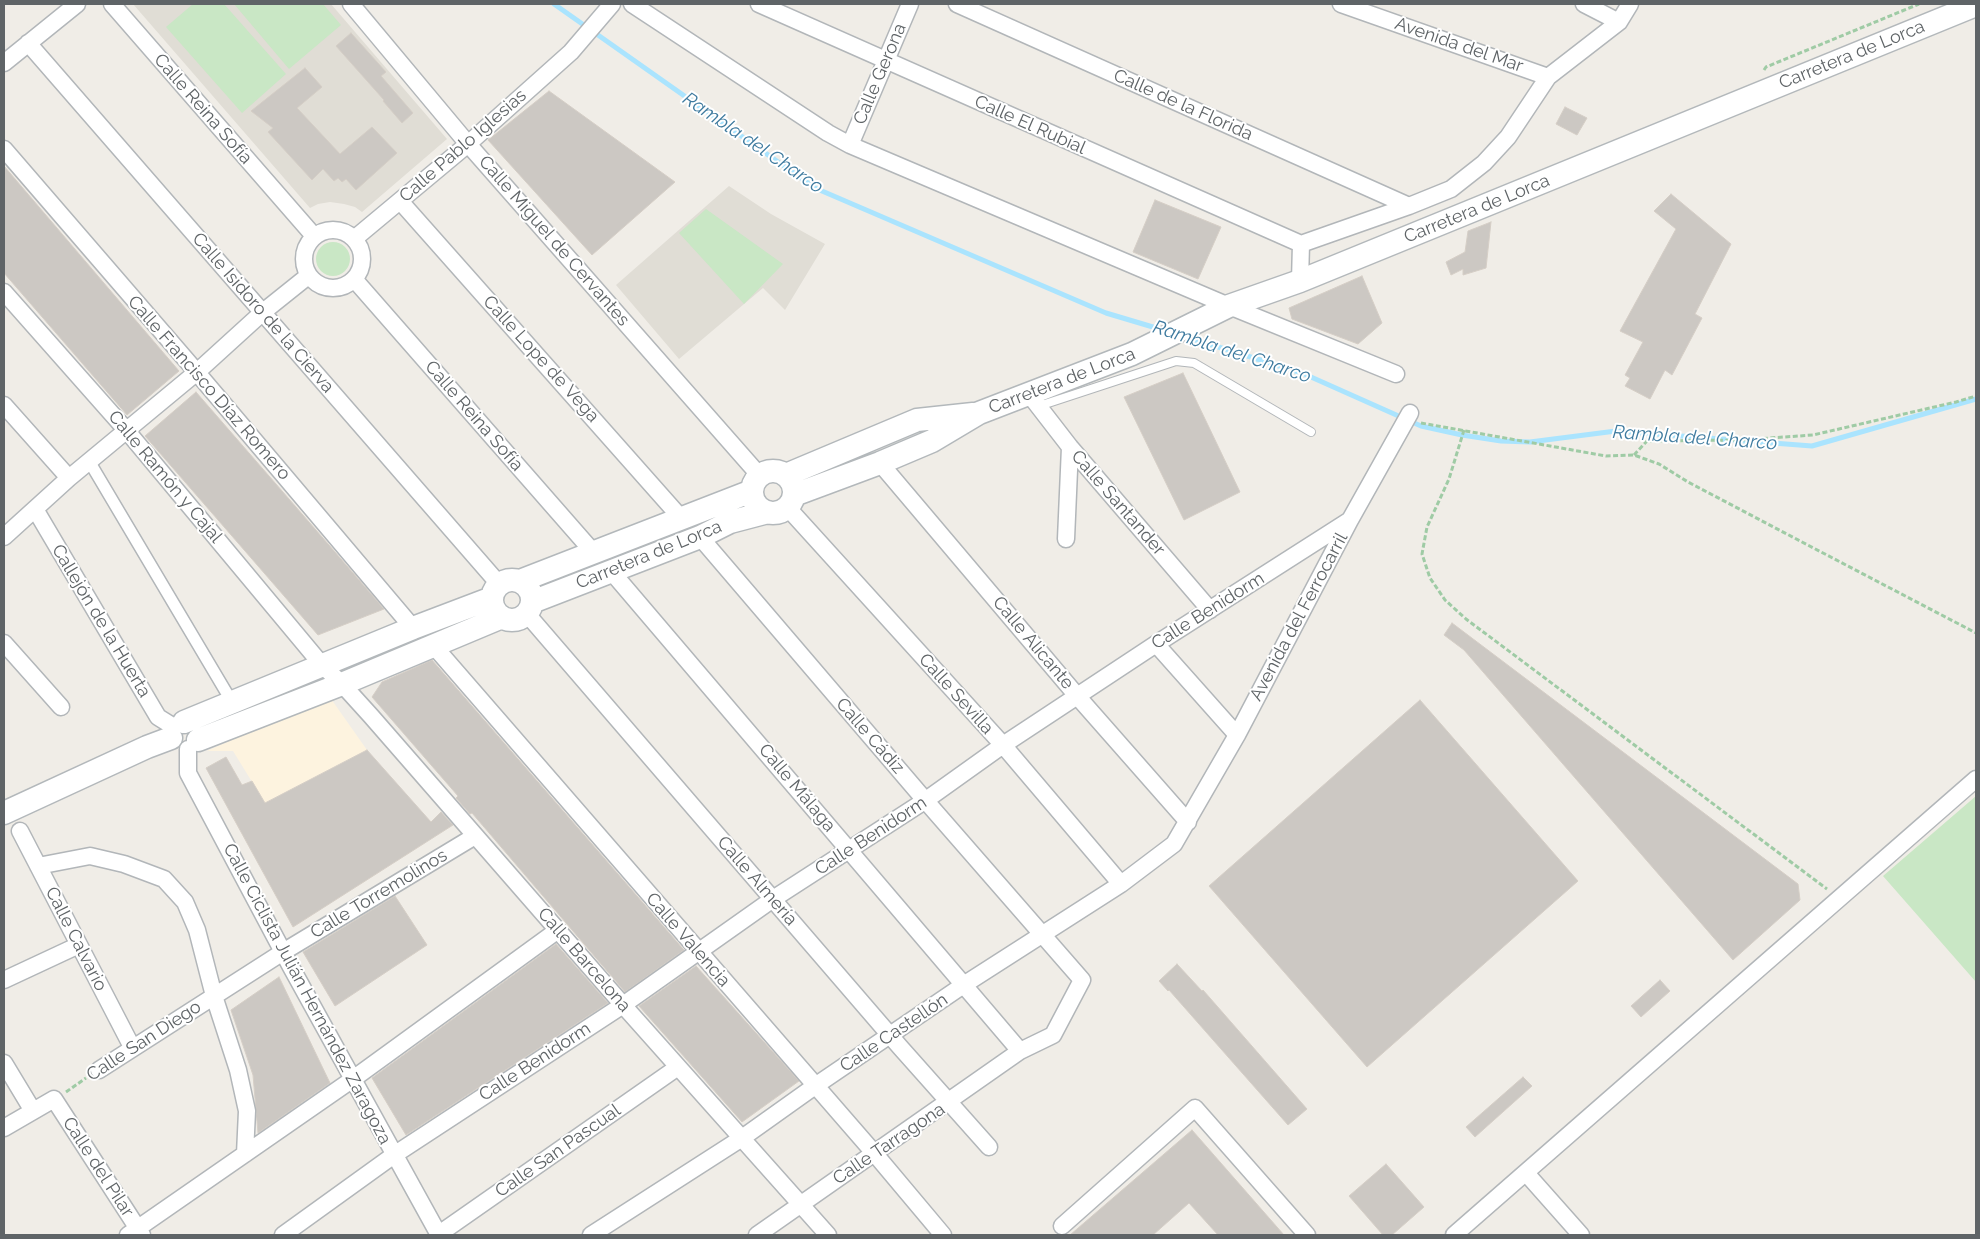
<!DOCTYPE html>
<html>
<head>
<meta charset="utf-8">
<style>
	body { margin:0 }
	#map { position:relative; width:1980px; height:1239px; overflow:hidden; background:#f0ede7; font-family:Raleway,sans-serif }
	canvas { display:block }
	.frame { position:absolute; inset:0; border:5px solid #5f6467; pointer-events:none }
</style>
</head>
<body>
<div id="map">
<canvas width="1980" height="1239"></canvas>
<div class="frame"></div>
</div>
<script>
const c = document.querySelector('canvas').getContext('2d');
c.lineJoin = 'round';
function fillPath(path, color) {
  c.fillStyle = color;
  c.fill(path, 'evenodd');
}
function shape(rows) {
  const path = new Path2D();
  for (const r of rows) {
    if (r.length === 3) {
      path.moveTo(r[0] + r[2], r[1]);
      path.arc(r[0], r[1], r[2], 0, 2 * Math.PI);
      continue;
    }
    path.moveTo(r[0], r[1]);
    for (let i = 2; i < r.length; i += 2) path.lineTo(r[i], r[i + 1]);
  }
  return path;
}
function trace(path, color, width, dash) {
  c.strokeStyle = color;
  c.lineWidth = width;
  c.lineCap = dash ? 'butt' : 'round';
  c.setLineDash(dash || []);
  c.stroke(path);
}
function label(font, color, halo, rows, align = 'center') {
  c.font = font + ' Raleway,sans-serif';
  c.lineWidth = 4;
  c.setLineDash([]);
  c.textBaseline = 'middle';
  c.strokeStyle = halo;
  c.fillStyle = color;
  for (const [text, x, y, turn = 0] of rows) {
    c.save();
    c.translate(x, y);
    c.rotate((+turn || 0) * Math.PI / 180);
    c.textAlign = isNaN(turn) ? turn : align;
    if (halo) c.strokeText(text, 0, 0);
    c.fillText(text, 0, 0);
    c.restore();
  }
}
const commercial = shape([
	[329,696,367,750,265,803,233,751,207,751]
]);
const education = shape([
	[133,4,331,4,447,139,362,212,355,207,344,204,330,202,318,204,310,208],
	[729,186,771,214,825,244,785,310,763,288,679,359,616,285]
]);
const green = shape([
	[193,4,224,4,286,74,242,113,166,27],
	[234,4,323,4,341,25,289,69],
	[706,209,783,264,744,304,679,233],
	[333,259,17],
	[1976,796,1976,982,1883,876]
]);
const stream = shape([
	[554,4,815,188,1106,313,1163,330],
	[1183,336,1302,373,1421,426,1462,435,1501,441,1530,442,1616,431,1812,446,1976,399]
]);
const building = shape([
	[351,33,386,72,381,76,413,113,402,123,383,101,384,100,336,46,351,33],
	[305,68,322,87,297,108,340,154,372,127,397,153,356,190,346,179,342,182,338,178,334,181,323,169,312,180,268,132,273,128,251,111,305,68],
	[549,91,675,182,592,255,488,140,549,91],
	[1565,107,1587,118,1577,135,1556,124,1565,107],
	[4,166,179,371,127,415,4,273,4,166],
	[1671,194,1731,244,1695,314,1702,318,1672,375,1665,370,1650,399,1625,386,1630,378,1625,375,1643,342,1620,331,1676,229,1654,211,1671,194],
	[1155,200,1221,227,1198,279,1133,252,1155,200],
	[1491,222,1486,268,1463,275,1463,269,1451,275,1446,262,1465,252,1468,231,1491,222],
	[1362,276,1382,323,1358,344,1292,319,1289,308,1362,276],
	[1183,373,1240,492,1184,520,1124,397,1183,373],
	[196,392,329,545,384,609,318,635,145,436,196,392],
	[1452,623,1798,884,1800,900,1733,960,1464,650,1444,635,1452,623],
	[432,660,684,950,625,992,472,813,470,814,456,798,458,796,372,697,382,682,432,660],
	[1420,700,1578,881,1367,1067,1209,886,1420,700],
	[367,750,431,822,441,812,453,825,293,927,206,768,226,757,242,785,252,781,265,803,367,750],
	[395,896,427,945,335,1006,303,952,395,896],
	[556,944,608,1003,406,1135,372,1078,556,944],
	[1177,964,1202,991,1203,990,1307,1109,1288,1125,1169,990,1168,991,1159,981,1177,964],
	[696,966,799,1081,742,1122,639,1006,696,966],
	[279,977,330,1083,258,1133,253,1075,231,1010,279,977],
	[1660,980,1670,991,1641,1017,1631,1006,1660,980],
	[1523,1077,1532,1086,1475,1137,1466,1127,1523,1077],
	[1192,1130,1284,1235,1218,1235,1189,1203,1153,1235,1070,1235,1192,1130],
	[1386,1164,1424,1207,1392,1235,1383,1235,1349,1196,1386,1164]
]);
const path = shape([
	[1764,70,1766,67,1919,4],
	[1421,423,1606,456,1634,455,1659,464,1688,482,1802,542,1976,633],
	[1464,430,1449,479,1427,527,1422,554,1430,578,1445,600,1466,619,1827,889],
	[1634,455,1647,441,1741,440,1813,435,1956,402,1976,396],
	[66,1092,86,1078]
]);
const service = shape([
	[1039,406,1176,361,1194,363,1311,432]
]);
const pedestrian = shape([
	[89,461,232,702]
]);
const minor = shape([
	[112,4,314,236],
	[351,4,468,144,760,476],
	[632,4,828,133,850,145,1229,306,1396,374],
	[759,4,1301,244],
	[957,4,1409,206],
	[1341,4,1548,77],
	[1584,4,1619,22],
	[28,43,499,584],
	[4,63,77,4],
	[850,145,910,4],
	[4,149,188,362,413,628],
	[400,201,681,518],
	[333,259,29],
	[354,239,468,144,571,52,612,4],
	[1301,244,1409,206,1451,189,1484,163,1508,137,1548,77,1619,22,1630,4],
	[354,279,594,553],
	[1300,281,1301,244],
	[4,292,127,431,322,665,342,684,371,716,623,1005,828,1235],
	[1029,394,1070,447,1210,610],
	[4,405,69,478],
	[880,463,1078,697,1188,822],
	[787,507,1003,745,1121,884],
	[35,509,158,717,174,727],
	[4,537,69,478,197,372,263,312,308,276],
	[700,537,918,792,1082,980,1053,1035,1020,1051,757,1235],
	[1066,539,1070,447],
	[611,571,1020,1051],
	[527,614,900,1047,989,1147],
	[4,643,61,707],
	[1156,644,1237,735],
	[433,645,875,1154,943,1235],
	[188,749,188,773,291,967,439,1235],
	[20,831,132,1047],
	[38,866,90,856,124,864,164,879,185,902,197,930,214,996,238,1070,247,1111,245,1154],
	[4,980,79,945],
	[4,1063,33,1111],
	[99,1070,283,952,475,836],
	[4,1128,54,1099,142,1235],
	[1526,1173,1581,1235],
	[1062,1226,1195,1108,1307,1235],
	[439,1234,678,1067],
	[128,1235,353,1079,558,930],
	[283,1235,394,1155,623,1005,773,899,926,800,1003,745,1156,644,1350,520],
	[591,1235,742,1138,815,1086,965,984,1121,884,1174,844,1237,735,1350,520,1410,413],
	[1454,1235,1976,779]
]);
const secondary = shape([
	[773,492,21],
	[786,475,917,420,973,414],
	[794,495,880,463,932,441,979,413,1132,354,1229,306,1300,281,1976,5],
	[512,600,20],
	[520,581,752,491],
	[532,602,700,537,730,522,768,512],
	[184,722,413,628,492,598],
	[198,740,342,684,502,617],
	[4,813,147,747,171,738]
]);
const streetNames = [
	["Avenida del Mar",1459,45,19],
	["Carretera de Lorca",1852,55,-22],
	["Calle Gerona",880,74,-67],
	["Calle de la Florida",1183,105,24],
	["Calle Reina Sofía",203,109,49],
	["Calle El Rubial",1030,125,24],
	["Calle Pablo Iglesias",463,146,-41],
	["Carretera de Lorca",1477,209,-22],
	["Calle Miguel de Cervantes",554,241,49],
	["Calle Isidoro de la Cierva",263,313,49],
	["Calle Lope de Vega",541,359,48],
	["Carretera de Lorca",1062,381,-21],
	["Calle Francisco Díaz Romero",209,388,49],
	["Calle Reina Sofía",474,416,49],
	["Calle Ramón y Cajal",165,477,50],
	["Calle Santander",1118,503,49],
	["Carretera de Lorca",649,555,-22],
	["Calle Benidorm",1208,611,-32],
	["Avenida del Ferrocarril",1299,617,-62],
	["Callejón de la Huerta",101,621,59],
	["Calle Alicante",1033,643,50],
	["Calle Sevilla",956,694,48],
	["Calle Cádiz",870,736,49],
	["Calle Málaga",797,788,50],
	["Calle Benidorm",871,836,-33],
	["Calle Almería",757,881,49],
	["Calle Torremolinos",379,894,-31],
	["Calle Calvario",76,939,63],
	["Calle Valencia",688,940,49],
	["Calle Barcelona",584,960,49],
	["Calle Ciclista Julián Hernández Zaragoza",307,994,62],
	["Calle Castellón",894,1033,-34],
	["Calle San Diego",144,1041,-33],
	["Calle Benidorm",535,1062,-33],
	["Calle Tarragona",889,1144,-34],
	["Calle San Pascual",558,1151,-35],
	["Calle del Pilar",98,1167,57]
];
const waterNames = [
	["Rambla del Charco",753,143,34],
	["Rambla del Charco",1232,352,18],
	["Rambla del Charco",1695,438,4]
];
fillPath(commercial, '#fdf3df');
fillPath(education, '#e0ddd5');
fillPath(green, '#c9e7c5');
trace(stream, '#aae4fe', 5);
fillPath(building, '#ccc8c3');
trace(building, '#d5cec6', 1);
trace(service, '#b2b6b9', 10);
trace(pedestrian, '#b2b6b9', 14);
trace(minor, '#b2b6b9', 19);
trace(secondary, '#b3b8bb', 25);
trace(path, '#9fcba5', 3, [5, 2.5]);
trace(service, '#fff', 8);
trace(pedestrian, '#fff', 11);
trace(minor, '#fff', 16);
trace(secondary, '#fff', 22);
label('18px', '#5f6467', '#fff', streetNames);
label('italic 19px', '#3f7b9f', '#fff', waterNames);
</script>
</body>
</html>
